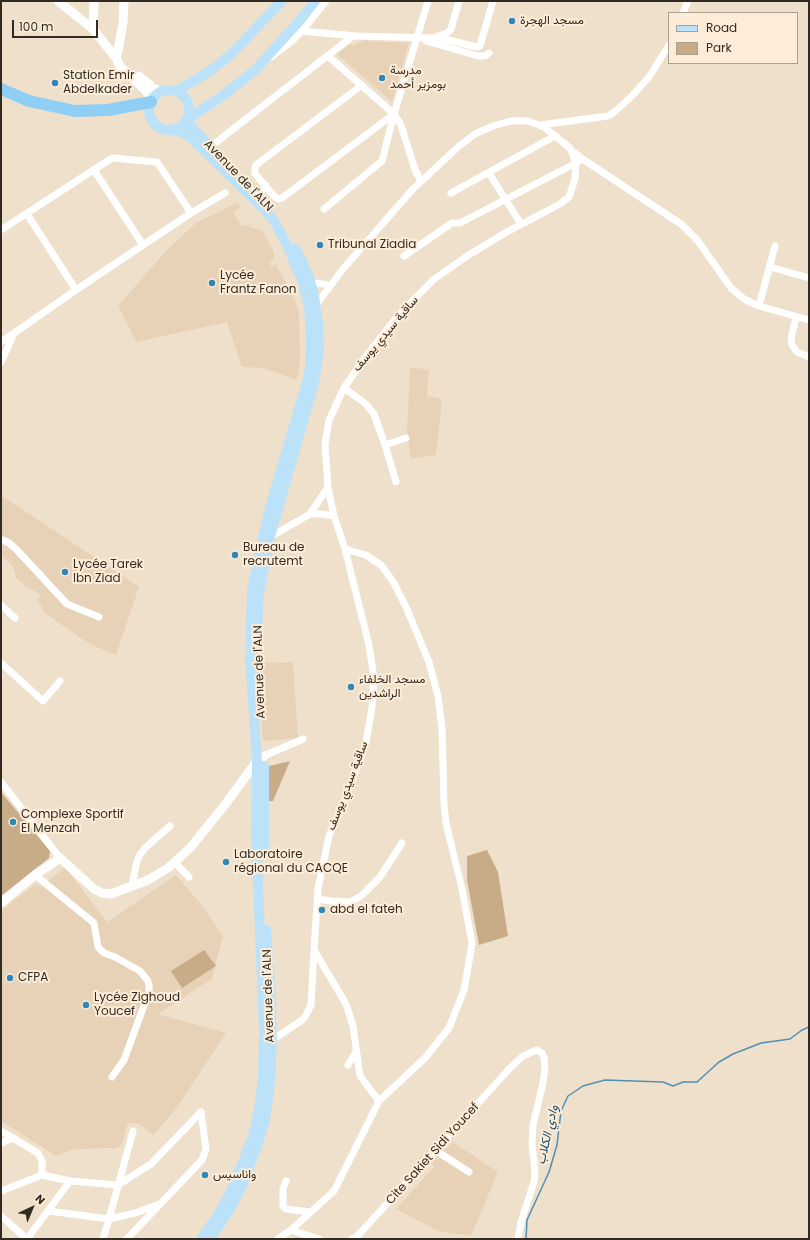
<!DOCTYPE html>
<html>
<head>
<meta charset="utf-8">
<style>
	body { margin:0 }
	#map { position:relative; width:810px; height:1240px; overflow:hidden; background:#efe0cb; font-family:Poppins,sans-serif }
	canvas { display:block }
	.frame { position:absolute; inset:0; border:2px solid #312b23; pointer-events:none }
	.legend { position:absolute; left:668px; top:12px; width:130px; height:52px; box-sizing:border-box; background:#fdedd8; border:1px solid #ab9f90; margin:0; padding:5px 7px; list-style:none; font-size:12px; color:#312b23 }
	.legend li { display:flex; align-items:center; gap:8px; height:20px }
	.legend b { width:20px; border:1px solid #ab9f90 }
	.north { position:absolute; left:12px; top:1188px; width:40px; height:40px; -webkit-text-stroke:3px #fdedd8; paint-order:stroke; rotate:44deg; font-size:11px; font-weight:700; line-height:16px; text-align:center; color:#312b23 }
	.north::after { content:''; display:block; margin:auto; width:14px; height:18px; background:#312b23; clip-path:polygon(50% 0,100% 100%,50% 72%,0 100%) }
	.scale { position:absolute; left:12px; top:20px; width:86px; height:18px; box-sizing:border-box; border:2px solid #312b23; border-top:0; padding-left:5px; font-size:12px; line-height:14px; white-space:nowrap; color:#312b23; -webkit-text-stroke:3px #fdedd8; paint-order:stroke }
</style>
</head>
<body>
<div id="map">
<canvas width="810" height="1240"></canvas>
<div class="frame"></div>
<ul class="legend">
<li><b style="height:5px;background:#bce2f9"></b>Road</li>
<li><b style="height:11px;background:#c8ac87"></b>Park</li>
</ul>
<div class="north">N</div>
<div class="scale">100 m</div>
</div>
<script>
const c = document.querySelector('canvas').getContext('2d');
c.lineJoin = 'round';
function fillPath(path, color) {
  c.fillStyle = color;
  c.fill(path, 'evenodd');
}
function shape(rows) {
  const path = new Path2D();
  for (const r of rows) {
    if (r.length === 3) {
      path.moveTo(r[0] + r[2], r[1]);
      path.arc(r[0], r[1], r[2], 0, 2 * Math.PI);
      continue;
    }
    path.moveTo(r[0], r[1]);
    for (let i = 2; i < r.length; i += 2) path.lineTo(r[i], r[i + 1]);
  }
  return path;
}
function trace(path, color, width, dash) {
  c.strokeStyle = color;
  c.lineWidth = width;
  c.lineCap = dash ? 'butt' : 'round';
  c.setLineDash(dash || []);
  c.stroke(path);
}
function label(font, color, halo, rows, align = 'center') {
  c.font = font + ' Poppins,Vazirmatn,sans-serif';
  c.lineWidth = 4;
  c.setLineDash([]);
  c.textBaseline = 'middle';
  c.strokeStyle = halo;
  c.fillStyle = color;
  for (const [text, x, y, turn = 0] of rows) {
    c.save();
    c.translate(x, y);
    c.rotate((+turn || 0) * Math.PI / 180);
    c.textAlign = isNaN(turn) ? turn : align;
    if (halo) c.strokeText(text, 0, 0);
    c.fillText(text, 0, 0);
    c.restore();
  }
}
const built = shape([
	[366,39,368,41,409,43,392,102,337,54,350,44,353,46],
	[238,203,240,208,233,212,242,226,255,224,249,227,262,230,274,252,274,258,270,263,271,267,276,264,295,300,299,312,300,360,297,380,263,368,242,367,227,322,136,342,118,306,166,251,197,222],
	[410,367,429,370,427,396,442,399,436,455,411,459,407,432],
	[1,495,139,587,116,655,88,643,45,613,37,599,41,595,24,585,16,578,13,566,1,556],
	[293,662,298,738,263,741,258,663],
	[65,867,107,922,176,875,201,904,223,936,212,979,158,1014,226,1033,176,1109,153,1135,139,1124,128,1123,122,1144,117,1148,75,1149,56,1156,1,1121,1,911,37,883,41,887],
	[453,1142,498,1172,471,1236,438,1231,396,1209,434,1167,431,1163]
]);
const green = shape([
	[290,761,273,801,269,801,269,766],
	[1,792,50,851,49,858,1,896],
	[487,850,498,872,508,936,479,945,467,880,467,856],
	[204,950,216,966,182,988,171,971]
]);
const stream = shape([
	[526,1239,527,1220,549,1172,557,1145,561,1111,568,1096,583,1086,605,1080,663,1082,673,1086,683,1082,697,1082,719,1062,733,1054,761,1043,790,1039,802,1030,809,1027]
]);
const street = shape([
	[683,13,688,1],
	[302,31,356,36,432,38,447,33,451,29,459,1],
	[437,37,476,47,480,46,493,1],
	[426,41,478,56,485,56,489,53],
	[328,56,394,114,401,125,415,170,421,181],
	[271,57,291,42,302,31,326,1],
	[362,85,256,165,255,168,255,174,276,198,279,199,282,198,394,114],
	[540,125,608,116,613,113,631,97,649,77,669,45],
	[210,147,353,36],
	[571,150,584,160,681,224,698,241,731,288,744,299,759,306,809,320],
	[94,170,143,245,191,213],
	[489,173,521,224],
	[451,193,555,136,559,139],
	[259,194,266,186],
	[324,209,382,161,394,114,428,1],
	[27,214,76,290,143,245],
	[1,230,112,158,157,162,191,213,225,193],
	[404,256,452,223,460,223,578,162],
	[770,267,809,278],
	[307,282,330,285],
	[314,305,316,305,343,269,412,190,459,146,475,134,493,126,511,121,528,121,544,127,570,148,576,163,575,179,569,197,560,204,505,233,467,256,433,280,397,317,364,359,344,388,329,420,325,445,328,487,334,516,345,549,369,645,374,678,372,707,366,743,344,802,329,836,318,889,314,950,346,1004,353,1026,360,1076,379,1101],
	[759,306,775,246],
	[796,317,791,338,792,345,797,352,809,357],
	[1,342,76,290],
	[1,362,14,334],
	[344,388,366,404,374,414,385,445,396,482],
	[385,445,406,438],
	[310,514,328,487],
	[268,537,270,537,310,514,322,514,334,516],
	[1,541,3,540,9,543,16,549,67,604,99,617],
	[1,605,15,618],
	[1,663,43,701,60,681],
	[264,756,303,739],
	[1,782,60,858],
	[174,862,189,877],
	[35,875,94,923,98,947,104,953,115,957,140,971,148,981,149,986,149,992,124,1060,112,1077],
	[132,886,136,865,139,856,145,848,170,826],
	[317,899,332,901,350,902,361,896,380,877,402,843],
	[269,1040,272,1040,301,1021,305,1017,311,1005,314,950],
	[348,1065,356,1052],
	[1,1131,38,1153,42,1161,42,1175],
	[1,1143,13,1138],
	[435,1150,469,1172],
	[286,1181,283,1189,283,1206,286,1209,310,1212],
	[1,1191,42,1175,70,1181,118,1185,151,1164,201,1112],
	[49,1211,109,1219,135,1213,160,1204],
	[1,1216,27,1239],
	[291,1230,319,1239],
	[27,1239,70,1181],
	[103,1239,109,1219,133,1131],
	[127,1239,202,1160,206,1149,201,1112],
	[278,1239,291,1230,334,1191,379,1101,426,1057,449,1028,464,990,470,956,472,943,462,889,446,823,444,804,442,729,438,696,429,662,406,607,394,583,382,566,366,555,345,549],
	[352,1239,356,1237,363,1230,511,1067,523,1056,537,1050,542,1053,544,1057,545,1068,543,1083,533,1125,532,1145,534,1160,535,1175,534,1182,521,1222,518,1239]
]);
const secondary = shape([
	[58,1,93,29],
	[94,1,93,29,116,58,120,66,145,90,152,100],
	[116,58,118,51,123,23,124,1],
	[139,76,152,87,160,92],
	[1,903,35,875,60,858,94,889,102,893,111,894,148,880,168,868,190,848,224,806,257,761,264,756]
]);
const primary = shape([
	[169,110,20],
	[176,91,204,75,219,64,232,53,282,1],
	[188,119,225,94,255,70,301,19,315,1],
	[186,121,214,150],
	[173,130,184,133,192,139,264,209,274,221,288,247,303,283,309,306,311,343,310,368,307,382,271,504,260,550,252,590,250,659,257,761,256,834,264,1031,263,1077,259,1110,253,1136,233,1187,219,1213,201,1239],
	[257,671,257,629,259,594,270,537,314,383,319,350,318,324,314,296,310,280,302,261,295,249],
	[264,848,264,766],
	[210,1239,232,1206,241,1188,257,1146,265,1120,270,1082,272,1040,270,981,266,930]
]);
const highway = shape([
	[1,89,29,101,75,111,108,110,151,102]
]);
const markers = [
	[512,21,4,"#3087b6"],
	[382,78,4,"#3087b6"],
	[55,83,4,"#3087b6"],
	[320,245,4,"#3087b6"],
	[212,283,4,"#3087b6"],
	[235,555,4,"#3087b6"],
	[65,572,4,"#3087b6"],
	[351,687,4,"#3087b6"],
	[13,822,4,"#3087b6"],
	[226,862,4,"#3087b6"],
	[322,910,4,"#3087b6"],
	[10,978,4,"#3087b6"],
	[86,1005,4,"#3087b6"],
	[205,1175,4,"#3087b6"]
];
const poiNames = [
	["مسجد الهجرة",520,21],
	["مدرسة",390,71],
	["بومزير أحمد",390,85],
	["Station Emir",63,76],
	["Abdelkader",63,90],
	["Tribunal Ziadia",328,245],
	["Lycée",220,276],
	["Frantz Fanon",220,290],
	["Bureau de",243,548],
	["recrutemt",243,562],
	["Lycée Tarek",73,565],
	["Ibn Ziad",73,579],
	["مسجد الخلفاء",359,680],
	["الراشدين",359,694],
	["Complexe Sportif",21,815],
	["El Menzah",21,829],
	["Laboratoire",234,855],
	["régional du CACQE",234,869],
	["abd el fateh",330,910],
	["CFPA",18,978],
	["Lycée Zighoud",94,998],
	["Youcef",94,1012],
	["واناسيس",213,1175]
];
const streetNames = [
	["Avenue de l'ALN",238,176,46],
	["ساقية سيدي يوسف",386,334,-50],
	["Avenue de l'ALN",260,672,-92],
	["ساقية سيدي يوسف",348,786,-69],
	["Avenue de l'ALN",269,996,-92],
	["Cite Sakiet Sidi Youcef",433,1154,-48]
];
const waterNames = [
	["وادي الكلاب",548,1135,-77]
];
fillPath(built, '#e7d2b7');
fillPath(green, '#c8ac87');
trace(stream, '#5190b5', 1.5);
trace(street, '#fff', 7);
trace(secondary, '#fff', 9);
trace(primary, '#bce2f9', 10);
trace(highway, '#8fcef5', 12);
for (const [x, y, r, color] of markers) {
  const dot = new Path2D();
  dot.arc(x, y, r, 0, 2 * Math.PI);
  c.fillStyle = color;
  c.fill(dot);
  trace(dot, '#fdedd8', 1.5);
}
label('12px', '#312b23', '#fdedd8', poiNames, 'left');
label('12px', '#312b23', '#fdedd8', streetNames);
label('italic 13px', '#1e506b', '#fdedd8', waterNames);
</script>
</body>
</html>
